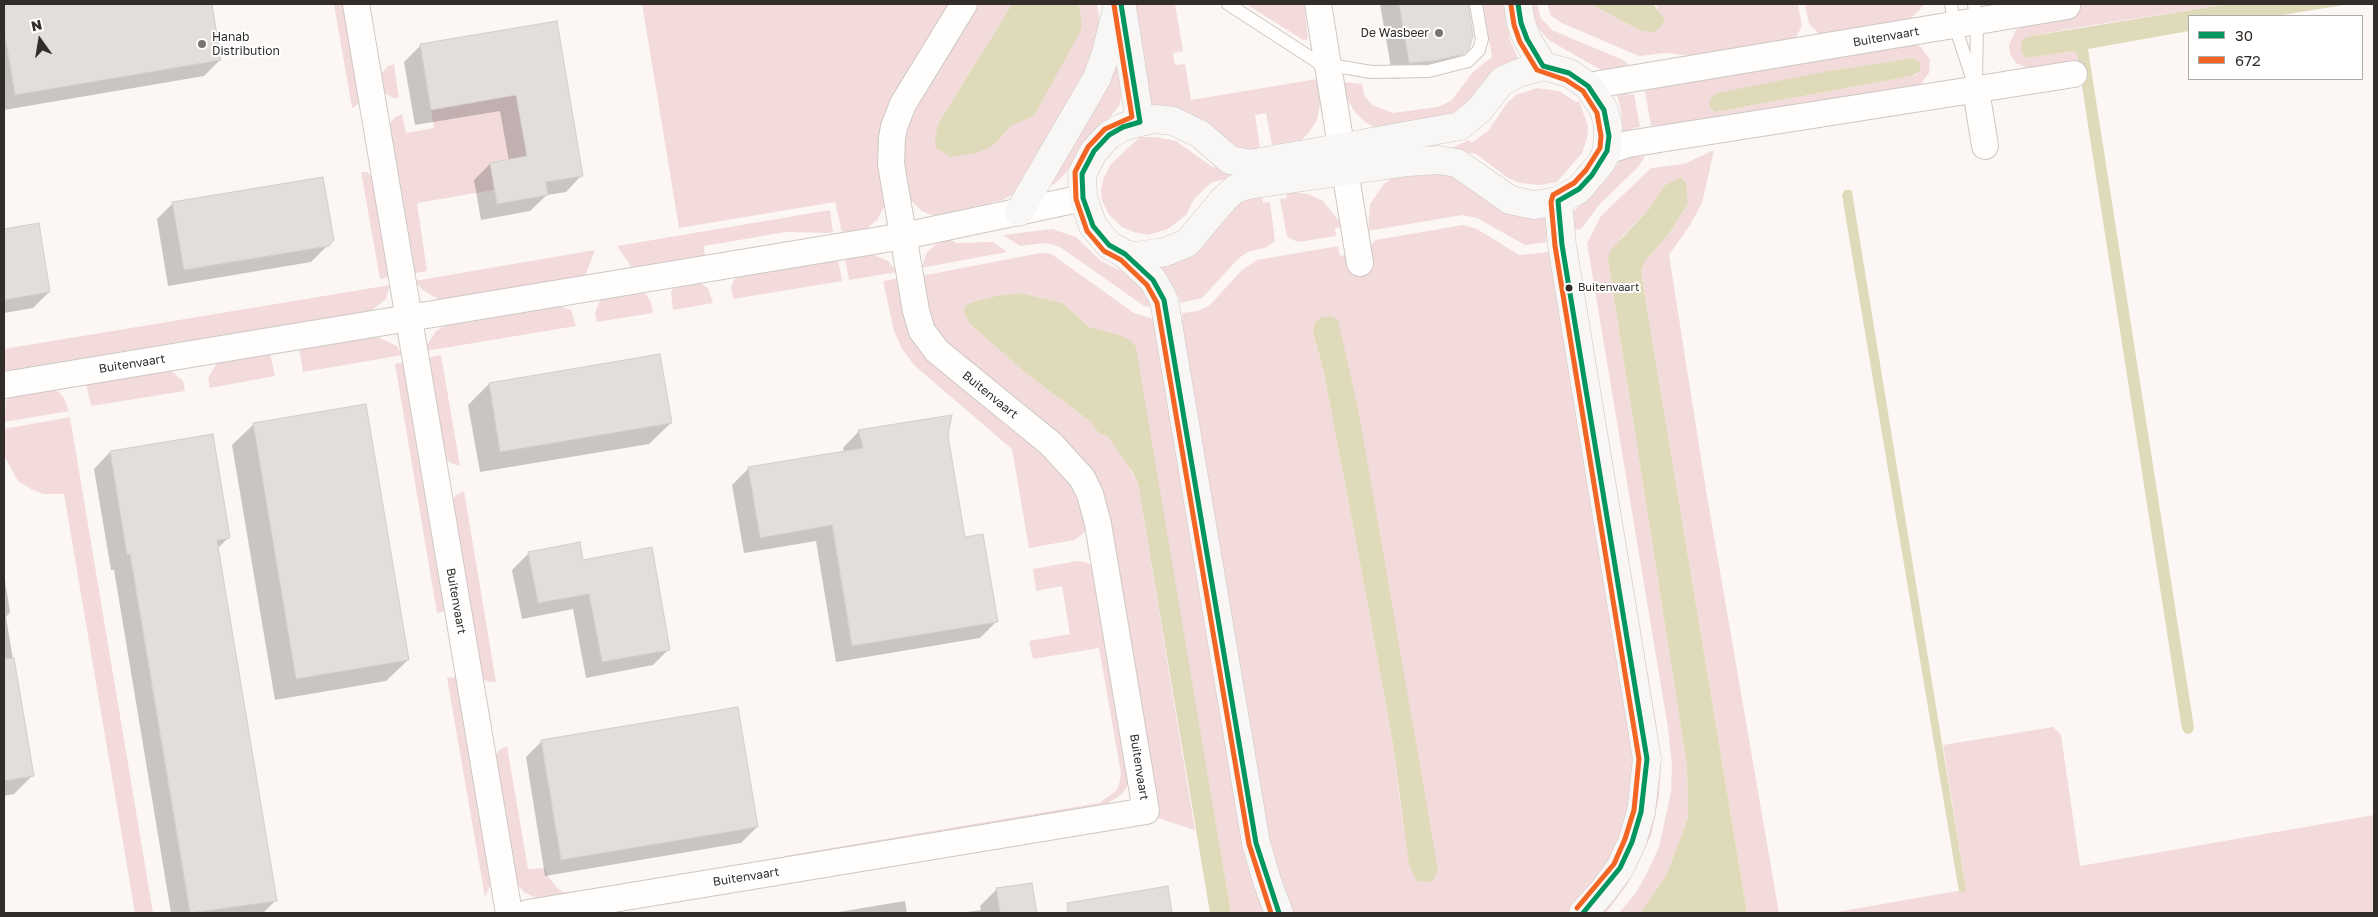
<!DOCTYPE html>
<html>
<head>
<meta charset="utf-8">
<style>
	body { margin:0 }
	#map { position:relative; width:2378px; height:917px; overflow:hidden; background:#fcf7f4; font-family:"Golos Text",sans-serif }
	canvas { display:block }
	.frame { position:absolute; inset:0; border:5px solid #322d29; pointer-events:none }
	.legend { position:absolute; left:2188px; top:15px; width:175px; height:65px; box-sizing:border-box; background:#fff; border:1px solid #adaba9; margin:0; padding:6px 9px; list-style:none; font-size:15px; color:#322d29 }
	.legend li { display:flex; align-items:center; gap:10px; height:25px }
	.legend b { width:25px; border:1px solid #adaba9 }
	.north { position:absolute; left:15px; top:15px; width:50px; height:50px; -webkit-text-stroke:4px #fff; paint-order:stroke; rotate:347deg; font-size:14px; font-weight:700; line-height:20px; text-align:center; color:#322d29 }
	.north::after { content:''; display:block; margin:auto; width:18px; height:22px; background:#322d29; clip-path:polygon(50% 0,100% 100%,50% 72%,0 100%) }
</style>
</head>
<body>
<div id="map">
<canvas width="2378" height="917"></canvas>
<div class="frame"></div>
<ul class="legend">
<li><b style="height:6px;background:#00965e"></b>30</li>
<li><b style="height:6px;background:#f26522"></b>672</li>
</ul>
<div class="north">N</div>
</div>
<script>
const c = document.querySelector('canvas').getContext('2d');
c.lineJoin = 'round';
function fillPath(path, color) {
  c.fillStyle = color;
  c.fill(path, 'evenodd');
}
function shape(rows) {
  const path = new Path2D();
  for (const r of rows) {
    path.moveTo(r[0], r[1]);
    for (let i = 2; i < r.length; i += 2) path.lineTo(r[i], r[i + 1]);
  }
  return path;
}
function trace(path, color, width, dash) {
  c.strokeStyle = color;
  c.lineWidth = width;
  c.lineCap = dash ? 'butt' : 'round';
  c.setLineDash(dash || []);
  c.stroke(path);
}
function label(font, color, halo, rows, align = 'center') {
  c.font = font + ' "Golos Text",sans-serif';
  c.lineWidth = 4;
  c.setLineDash([]);
  c.textBaseline = 'middle';
  c.strokeStyle = halo;
  c.fillStyle = color;
  for (const [text, x, y, turn = 0] of rows) {
    c.save();
    c.translate(x, y);
    c.rotate((+turn || 0) * Math.PI / 180);
    c.textAlign = isNaN(turn) ? turn : align;
    if (halo) c.strokeText(text, 0, 0);
    c.fillText(text, 0, 0);
    c.restore();
  }
}
const green = shape([
	[334,4,345,4,360,102,355,107,352,108],
	[642,4,952,4,897,93,885,205,878,219,865,230,842,232,835,202,679,228],
	[977,4,1012,4,938,124,992,147,1011,126,1034,116,1082,23,1079,4,1097,4,1100,24,1098,54,1018,192,1002,200,938,216,931,215,922,211,909,199,901,161,906,123],
	[1134,4,1175,4,1183,51,1173,53,1175,65,1185,64,1191,100,1317,79,1320,103,1317,120,1309,132,1300,142,1279,151,1278,144,1272,145,1266,113,1255,115,1260,147,1254,149,1255,155,1242,155,1150,108],
	[1246,4,1304,4,1308,39,1303,40],
	[1483,4,1504,4,1510,40,1520,63,1467,111,1378,129,1365,122,1355,112,1348,101,1343,82,1362,84,1364,95,1372,105,1393,113,1438,107,1451,101,1473,72,1492,57],
	[1529,4,1537,4,1541,18,1552,30,1623,60,1629,65,1623,66,1624,72,1603,71,1550,41,1536,26],
	[1547,4,1590,4,1641,31,1658,7,1653,4,1798,4,1802,26,1795,39,1693,56,1665,53,1639,56,1562,23,1551,16],
	[1805,4,1925,4,1909,20,1819,34,1809,24],
	[2071,4,2228,4,2075,28,2031,36,2023,40,2027,58,2072,51,2077,54,2080,76,2030,69,2016,63,2010,54,2009,45,2016,30],
	[1914,44,1921,47,1930,60,1929,73,1919,86,1658,132,1657,125,1651,126,1645,91,1651,90,1650,84],
	[1913,58,1917,60,1917,74,1912,76,1716,112,1834,70],
	[1118,62,1123,91,1119,106,1064,175,1053,185,1048,179,1107,73],
	[394,64,399,98,393,98,383,92,380,75,388,66],
	[1537,88,1559,91,1576,102,1579,101,1588,126,1587,138,1582,153,1557,182,1540,185,1520,183,1508,178,1476,154,1459,151,1452,153,1451,148,1469,140,1471,143,1488,131,1507,103,1516,95],
	[1627,88,1628,95,1634,94,1640,127,1633,128,1634,134,1623,133,1621,110,1616,92],
	[516,95,527,156,490,163,494,190,417,203,427,271,411,274,388,127,390,123,395,117,402,114,406,133,434,128,431,110],
	[1140,137,1156,137,1176,141,1211,166,1241,174,1211,183,1194,199,1186,215,1168,229,1148,235,1134,232,1122,227,1110,216,1102,201,1101,190,1104,177,1111,164],
	[1714,150,1702,203,1690,225,1669,255,1707,496,1779,913,1747,913,1641,272,1645,261,1668,235,1688,204,1686,183,1681,177,1665,185,1649,209,1622,237,1608,260,1687,766,1688,818,1666,876,1640,913,1619,913,1635,894,1647,873,1659,847,1671,792,1672,765,1668,728,1587,243,1601,216,1651,168,1684,164],
	[1637,151,1638,157,1645,156,1639,166,1599,205,1581,229,1568,231,1570,218,1574,211,1603,183,1620,161],
	[1437,166,1550,213,1553,233,1546,235,1547,242,1525,245,1477,218,1462,215,1368,231,1370,204,1383,185,1396,175],
	[361,172,367,172,372,177,390,277,380,279],
	[1286,191,1308,194,1323,201,1339,221,1341,227,1335,228,1336,236,1298,242,1287,237,1280,199,1287,198],
	[1262,196,1263,203,1270,202,1275,241,1267,247,1248,252,1239,258,1202,298,1180,303,1179,296,1172,296,1151,262,1235,202],
	[830,210,833,232,830,233,786,232,704,246,705,257,632,268,617,246],
	[1463,225,1477,229,1519,255,1549,252,1550,259,1557,258,1638,759,1624,840,1571,913,1289,913,1276,882,1177,321,1183,320,1182,313,1198,311,1209,306,1242,270,1257,260,1338,246,1340,256,1346,255,1349,267,1373,263,1371,246,1375,240],
	[1313,332,1359,413,1404,833,1393,744,1363,579,1324,373],
	[1052,229,1076,237,1101,261,1139,280,1150,301,1151,307,1144,306,1060,247,1046,243,1020,246,1003,235],
	[949,239,957,243,993,242,1007,252,921,268,927,252,935,245],
	[595,250,585,276,440,300,424,291,414,281],
	[1040,253,1051,254,1057,258,1134,313,1153,319,1271,913,1231,913,1174,576,1120,335,1089,327,1063,303,1020,293,996,296,973,302,970,324,1028,375,1091,422,1101,434,1108,437,1126,462,1138,484,1195,830,1158,818,1108,516,948,347,932,324,921,276],
	[872,254,888,261,898,272,849,280,845,259,847,257],
	[1578,254,1656,722,1661,765,1659,797,1651,836,1627,885,1606,913,1596,913,1644,834,1572,255],
	[833,258,838,260,842,281,733,299,731,287,734,280,742,273],
	[900,278,908,319,1052,460,1077,487,1087,527,1083,534,1074,540,1029,548,1012,449,915,366,902,349,894,331,883,281],
	[698,282,708,288,713,303,673,310,671,292,674,288],
	[390,285,386,299,372,310,364,313,4,373,4,349],
	[635,291,646,294,651,302,653,313,597,322,595,313,599,302,604,297],
	[556,305,571,310,576,326,426,351,427,345,436,331,450,323],
	[376,336,397,346,403,355,303,372,299,348],
	[270,352,275,376,210,388,208,378,218,361],
	[441,355,460,466,451,463,443,456,426,358],
	[405,362,445,611,437,613,395,364],
	[169,369,183,381,185,391,91,406,86,384],
	[52,389,59,392,64,398,69,411,4,422,6,400,14,395],
	[70,417,153,913,135,913,64,494,43,494,31,489,18,481,4,456,4,429],
	[464,491,496,682,490,682,482,679,450,504,456,495],
	[1077,561,1085,562,1093,566,1130,770,1128,785,1122,794,1105,805,785,859,784,856,1099,803,1116,791,1119,785,1121,773,1099,648,1033,659,1029,641,1070,634,1062,586,1036,591,1033,569],
	[457,677,491,879,490,886,485,897,447,678],
	[2053,727,2061,735,2080,866,2374,815,2374,913,1831,913,1957,891,1959,892,1965,884,1943,745],
	[507,746,528,869,545,868,548,876,557,888,563,892,580,893,545,899,536,898,524,892,517,884,494,759,498,751]
]);
const water = shape([
	[1012,4,1079,4,1082,23,1080,32,1034,116,1011,126,992,147,976,153,951,157,936,148,935,140,938,124],
	[1590,4,1653,4,1665,20,1661,27,1654,32,1641,31],
	[2228,4,2350,4,2276,16,2189,16,2189,31,2088,49,2194,728,2192,733,2186,734,2182,729,2077,54,2072,51,2028,58,2022,54,2021,46,2023,39,2031,36],
	[1913,58,1920,63,1920,71,1912,76,1716,112,1710,108,1710,99,1717,93,1834,70],
	[1681,177,1686,183,1688,204,1668,235,1645,261,1641,272,1747,913,1640,913,1666,876,1688,818,1687,766,1608,260,1610,251,1649,209,1665,185],
	[1845,190,1851,190,1852,192,1965,884,1966,891,1959,892,1842,195],
	[1020,293,1063,303,1089,327,1120,335,1130,340,1136,347,1231,913,1210,913,1138,484,1133,473,1108,437,1099,433,1091,422,1028,375,970,324,964,313,965,306,973,302,996,296],
	[1331,316,1338,320,1359,413,1438,870,1432,882,1416,881,1409,864,1393,744,1363,579,1324,373,1313,332,1315,322,1322,317]
]);
const shadow = shape([
	[4,4,210,4,220,60,204,76,4,110],
	[1380,4,1466,4,1471,39,1462,53,1446,70,1416,77,1393,79],
	[556,23,582,175,566,192,547,195,530,211,481,220,474,180,490,164,509,161,500,111,415,125,404,62,420,46],
	[173,203,328,245,311,262,168,286,157,219],
	[38,225,49,292,33,308,4,313,4,231],
	[489,384,671,423,649,444,480,472,468,405],
	[254,424,408,660,386,681,275,700,232,445],
	[859,431,947,435,964,539,996,622,980,638,836,662,816,541,744,553,732,485,749,468,844,452,843,448],
	[110,452,229,537,217,549,276,900,263,913,171,913,114,570,111,570,94,469],
	[529,553,582,561,669,649,653,665,586,678,573,609,522,619,512,570],
	[4,574,10,612,6,617,32,776,14,794,4,796],
	[542,741,757,827,741,843,545,876,526,757],
	[1031,884,1035,913,960,913,981,910,980,906,996,890],
	[1167,888,1171,913,1083,913,1096,899],
	[905,901,907,913,832,913]
]);
const building = shape([
	[4,4,212,4,221,60,15,95,4,30,4,4],
	[1399,4,1468,4,1473,36,1469,49,1463,54,1434,61,1409,63,1399,4],
	[557,21,583,176,546,182,548,195,497,204,490,163,527,156,516,95,431,110,420,44,557,21],
	[323,177,334,240,329,246,184,270,172,202,323,177],
	[39,223,50,292,4,300,4,229,39,223],
	[660,354,672,423,500,452,489,383,660,354],
	[366,404,409,660,296,679,253,423,366,404],
	[952,415,948,435,965,537,983,534,998,622,852,646,832,525,760,538,748,467,863,448,858,430,952,415],
	[213,434,230,538,217,540,277,901,190,913,130,554,127,555,110,451,213,434],
	[580,542,583,560,652,547,670,650,602,662,589,594,538,603,528,552,580,542],
	[14,658,34,776,4,781,4,659,14,658],
	[738,707,758,827,561,860,541,740,738,707],
	[1032,883,1037,913,1000,913,996,888,1032,883],
	[1168,886,1172,913,1068,913,1067,903,1168,886]
]);
const service = shape([
	[1228,4,1319,63,1371,72,1429,71,1468,61,1479,50,1482,39,1476,4],
	[1951,4,1955,26,1976,90],
	[1974,4,1977,22,1976,80]
]);
const minor = shape([
	[356,4,509,913],
	[1318,4,1360,263],
	[1588,86,2067,6],
	[1976,90,1985,146],
	[1607,151,1628,144,2074,74],
	[4,385,904,236,1083,198],
	[528,913,1146,811,1098,524,1090,494,1082,478,1051,444,937,351,922,331,916,311,891,164,892,138,894,127,903,104,964,4]
]);
const secondary = shape([
	[1518,4,1521,23,1527,39,1543,66],
	[1122,7,1140,122],
	[1543,66,1569,73,1588,86,1604,110,1608,125,1607,151,1601,163,1579,189,1558,201,1534,205,1510,200,1457,163,1438,160,1408,162,1248,185,1235,189,1224,199,1187,243,1165,252,1135,256,1125,254,1109,245,1093,226,1083,198,1082,174,1094,151,1109,135,1123,127,1140,122,1156,119,1173,121,1200,134,1230,160,1250,164,1460,126,1479,110,1502,81,1519,73,1543,66],
	[1558,201,1562,245,1647,759,1641,812,1632,842,1620,868,1603,891,1583,913],
	[1019,212,1097,78,1106,53,1118,4],
	[1125,254,1153,280,1164,300,1256,843,1268,884,1279,913]
]);
const bus1 = shape([
	[1121,4,1140,122,1123,127,1109,135,1094,151,1082,174,1083,198,1093,226,1109,245,1125,254,1153,280,1164,300,1256,843,1279,913],
	[1518,4,1521,23,1527,39,1543,66,1569,73,1588,86,1604,110,1609,136,1607,151,1592,175,1579,189,1558,201,1562,245,1647,759,1641,812,1632,842,1620,868,1583,913]
]);
const bus2 = shape([
	[1114,5,1132,117,1105,129,1088,147,1075,172,1076,199,1087,231,1104,251,1121,260,1147,285,1157,303,1249,844,1271,913],
	[1511,5,1514,25,1520,42,1537,70,1566,80,1583,91,1597,113,1601,136,1600,148,1586,170,1574,183,1553,195,1551,202,1555,246,1639,759,1634,810,1625,839,1614,864,1577,908]
]);
const markers = [
	[1439,33,5,"#797470"],
	[202,44,5,"#797470"],
	[1569,288,4.5,"#322d29"]
];
const busNames = [
	["Buitenvaart",1578,288]
];
const poiNames = [
	["De Wasbeer",1429,33],
	["Hanab",212,37,"left"],
	["Distribution",212,51,"left"]
];
const streetNames = [
	["Buitenvaart",1886,37,-10],
	["Buitenvaart",132,364,-9],
	["Buitenvaart",990,395,39],
	["Buitenvaart",456,601,80],
	["Buitenvaart",1139,767,81],
	["Buitenvaart",746,877,-9]
];
fillPath(green, '#f3dbdc');
fillPath(water, '#dfdab9');
fillPath(shadow, '#0003');
fillPath(building, '#e2deda');
trace(building, '#d2ceca', 1);
trace(service, '#cdc8c5', 14);
trace(minor, '#cdc8c5', 28);
trace(secondary, '#cdc8c5', 29);
trace(service, '#fffefd', 12);
trace(minor, '#fffefd', 26);
trace(secondary, '#f9f6f6', 28);
trace(bus1, '#00965e', 5);
trace(bus2, '#f26522', 5);
for (const [x, y, r, color] of markers) {
  const dot = new Path2D();
  dot.arc(x, y, r, 0, 2 * Math.PI);
  c.fillStyle = color;
  c.fill(dot);
  trace(dot, '#fff', 2);
}
label('11px', '#322d29', '#fff', busNames, 'left');
label('12px', '#322d29', '#fff', poiNames, 'right');
label('12px', '#322d29', '#fff', streetNames);
</script>
</body>
</html>
